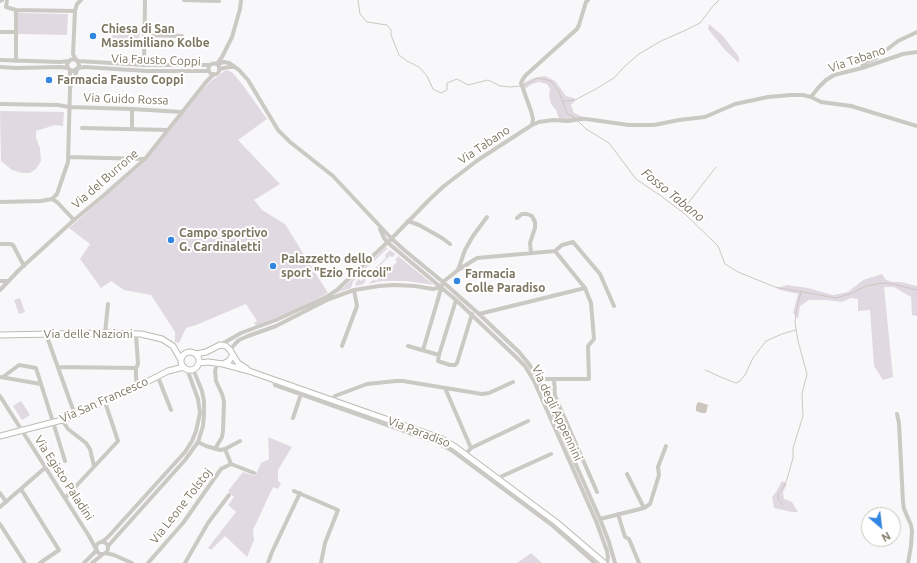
<!DOCTYPE html>
<html>
<head>
<meta charset="utf-8">
<style>
	body { margin:0 }
	#map { position:relative; width:917px; height:563px; overflow:hidden; background:#f8f8fa; font-family:Ubuntu,sans-serif }
	canvas { display:block }
	.north { position:absolute; left:861px; top:507px; width:40px; height:40px; box-sizing:border-box; background:#fff; border:1px solid #cbc8bf; border-radius:50%; rotate:152deg; font-size:11px; font-weight:700; line-height:16px; text-align:center; color:#7c7560 }
	.north::after { content:''; display:block; margin:auto; width:14px; height:18px; background:#3186e1; clip-path:polygon(50% 0,100% 100%,50% 72%,0 100%) }
</style>
</head>
<body>
<div id="map">
<canvas width="917" height="563"></canvas>
<div class="north">N</div>
</div>
<script>
const c = document.querySelector('canvas').getContext('2d');
c.lineJoin = 'round';
function fillPath(path, color) {
  c.fillStyle = color;
  c.fill(path, 'evenodd');
}
function shape(rows) {
  const path = new Path2D();
  for (const r of rows) {
    if (r.length === 3) {
      path.moveTo(r[0] + r[2], r[1]);
      path.arc(r[0], r[1], r[2], 0, 2 * Math.PI);
      continue;
    }
    path.moveTo(r[0], r[1]);
    for (let i = 2; i < r.length; i += 2) path.lineTo(r[i], r[i + 1]);
  }
  return path;
}
function trace(path, color, width, dash) {
  c.strokeStyle = color;
  c.lineWidth = width;
  c.lineCap = dash ? 'butt' : 'round';
  c.setLineDash(dash || []);
  c.stroke(path);
}
function label(font, color, halo, rows, align = 'center') {
  c.font = font + ' Ubuntu,sans-serif';
  c.lineWidth = 4;
  c.setLineDash([]);
  c.textBaseline = 'middle';
  c.strokeStyle = halo;
  c.fillStyle = color;
  for (const [text, x, y, turn = 0] of rows) {
    c.save();
    c.translate(x, y);
    c.rotate((+turn || 0) * Math.PI / 180);
    c.textAlign = isNaN(turn) ? turn : align;
    if (halo) c.strokeText(text, 0, 0);
    c.fillText(text, 0, 0);
    c.restore();
  }
}
const green = shape([
	[18,13,68,14,67,35,18,34],
	[709,24,723,36,739,57,739,63,725,50,708,29],
	[112,28,140,29,139,48,112,47],
	[226,70,232,72,242,84,267,119,238,140,280,184,254,200,262,210,285,224,328,293,286,314,256,326,254,323,257,321,246,304,196,325,186,328,179,343,175,342,175,332,151,295,124,290,111,281,101,288,80,259,90,244,69,228,144,163,202,90,211,81],
	[545,76,555,81,566,96,574,98,575,101,571,105,574,113,584,117,579,119,559,120,556,110,551,104,549,95,550,89,547,84,539,82,532,84,525,89,522,84,533,78],
	[0,111,64,112,63,126,55,125,36,131,36,138,40,148,41,161,36,169,30,173,22,173,12,170,1,161],
	[386,247,388,248,357,277,353,282,351,288,335,293,343,288],
	[390,250,395,254,393,257,390,256,365,280,366,281,362,285,355,286,356,282,359,279,361,281,386,258,385,255],
	[398,256,434,285,406,281,382,281,368,284,374,279,376,281,397,262,395,260],
	[882,274,886,280,893,282,901,282,917,286,917,316,912,315,911,297,894,287,884,287,893,377,883,380,874,366,870,310,858,311,858,299,851,298,842,302,826,300,809,300,800,306,798,319,793,313,798,294,776,289,787,285,808,288,833,295,848,292,863,280],
	[20,298,25,312,19,314,14,300],
	[21,401,30,415,22,420,13,406],
	[268,437,292,447,278,470,278,481,281,483,278,489,273,487,253,530,254,540,247,557,225,536,211,550,208,548,236,512,228,505,234,497,228,491,243,472,255,476,261,463,269,459],
	[782,481,787,484,783,492,784,499,792,502,798,512,792,512,774,508,772,497,776,492],
	[531,553,542,563,517,563]
]);
const water = shape([
	[698,402,702,403,708,405,706,413,702,413,696,411,696,406]
]);
const stream = shape([
	[358,0,360,14,367,22,387,25,391,30,391,35,399,55,407,61,419,67,427,76,433,89,441,93,447,90,447,83,457,79,468,85,488,80,500,86,510,87,520,86],
	[523,86,538,78,551,81,559,92,567,113,575,118],
	[564,101,575,100,596,89,614,78,625,66,639,54,661,41,686,30,700,23,713,6,719,0],
	[578,121,586,129,609,143,636,179,661,196,685,214,718,246,725,264,738,272,775,287,836,298,850,294,866,286,883,283,893,284,917,290],
	[682,211,716,167],
	[705,370,723,378,736,383,740,381,745,375,753,358,766,341,782,334,796,330],
	[783,505,778,499,778,494,783,488,787,479,793,458,793,448,803,416,802,394,807,374,798,341,795,323,796,312,801,292]
]);
const minor = shape([
	[7,0,6,7,16,10],
	[184,0,219,1],
	[0,1,2,0],
	[0,32,16,32],
	[144,35,182,36],
	[0,60,60,62,69,61],
	[76,60,73,54,75,11,77,4,81,0],
	[16,61,16,10,75,11],
	[78,61,144,65,210,65],
	[214,69,5.5],
	[217,64,224,62,229,63,239,70,248,80,278,130,290,142,333,176,391,238,403,249,443,282,479,314,519,352,529,364,538,379,600,519,609,542,615,563],
	[217,64,222,57,232,37,240,9,241,0],
	[144,65,145,0],
	[0,67,17,68,60,67,68,68],
	[78,68,85,67,147,71,209,71],
	[862,68,863,65,866,62,876,58,898,41,917,32],
	[219,69,229,67,233,67],
	[71,86,77,70],
	[811,97,818,88,826,80,834,75,862,68,903,54,917,52],
	[0,104,58,105,69,107,132,109,182,112],
	[532,125,533,119,531,111,521,83,523,79,526,75,577,29,579,25,586,2,588,0],
	[82,128,168,130],
	[132,129,132,109],
	[68,157,145,159],
	[52,199,57,194,68,162,70,89,70,70,68,68,67,64,70,60,74,59,77,60,79,65,78,68,73,71,70,70],
	[0,202,41,201,52,199,57,202,74,220],
	[517,218,522,214,527,214,532,216,535,222,535,228,530,243,531,253],
	[408,221,419,225,428,230,442,238,450,244],
	[380,229,384,238,387,242,456,300,515,356,525,366,534,381,596,521,607,551,608,557,607,563],
	[0,244,10,244,13,245,24,266],
	[555,251,562,245,573,242,600,274,614,306],
	[458,270,477,258,555,251,585,288,591,303,594,339,588,346,589,379,538,379,536,380],
	[0,281,8,281],
	[0,290,19,270,74,220,103,196,145,159,206,82,214,74],
	[479,314,585,288],
	[105,333,108,304],
	[46,334,75,415],
	[136,334,138,364,136,368,136,376,137,387],
	[220,345,241,333,276,320,287,315,328,296,337,290,395,235,430,199,444,186,478,160,532,125,539,122,553,120,568,121,581,119,586,119,629,125,654,125,679,120,705,117,735,104,768,97,791,95,803,95,811,97,821,102,851,106,917,126],
	[342,346,357,306,354,290],
	[408,346,439,355,438,361,450,365,455,365,457,363,472,314],
	[230,350,235,344,239,340,248,336,276,326,329,299,354,290,379,286,394,285,415,286,433,289,441,287],
	[423,350,443,282,458,270,465,250,473,236,487,217],
	[439,355,456,300],
	[58,367,136,368],
	[0,377,41,384,53,422,65,461],
	[3,377,19,365,36,368,41,384],
	[158,377,171,410],
	[274,379,275,385,438,443,451,450,553,526,595,563],
	[554,379,555,396,597,492],
	[445,388,471,448,466,454],
	[0,396,89,536,96,549],
	[331,401,335,396,367,384,396,381,403,381,482,394,489,393,513,382],
	[897,414,899,423,903,502,904,509,911,525,912,531,911,546,908,563],
	[293,418,301,394],
	[62,420,68,429,86,443,90,449,94,466],
	[198,442,206,446,220,450,225,449,240,441],
	[471,448,528,421],
	[215,449,222,437,223,431,224,401,222,394,216,381,215,371,217,364],
	[225,449,231,464,254,473],
	[627,474,644,508],
	[498,478,551,454],
	[21,489,59,550,40,563],
	[294,491,338,510,325,543,321,563],
	[0,493,6,502],
	[65,498,118,441,105,402],
	[0,507,46,467],
	[618,514,625,537,629,539,639,563],
	[600,519,644,508,650,504,659,475,658,467,666,446],
	[0,524,25,563],
	[103,541,108,537,185,452,192,441,196,431,200,413,198,399,187,369],
	[102,548,6],
	[108,546,185,460,198,442,203,426,204,414,204,401,202,391,193,369],
	[105,553,114,555,132,563],
	[84,563,97,550],
	[92,563,103,554],
	[148,563,183,523,221,469,231,464],
	[185,563,208,523,229,495],
	[268,563,272,552,300,493]
]);
const major = shape([
	[0,335,105,333,141,334,162,339,173,346,181,360],
	[190,361,9],
	[196,354,206,352,220,345,226,346,230,350,233,355,229,361,223,364,208,362,199,363],
	[233,355,238,363,247,369],
	[223,364,249,371,440,438,454,446,556,522,604,563],
	[0,436,62,420,75,415,137,387,168,371,184,367]
]);
const markers = [
	[93,36,4,"#3186e1"],
	[49,80,4,"#3186e1"],
	[171,240,4,"#3186e1"],
	[273,266,4,"#3186e1"],
	[457,281,4,"#3186e1"]
];
const poiNames = [
	["Chiesa di San",101,29],
	["Massimiliano Kolbe",101,43],
	["Farmacia Fausto Coppi",57,80],
	["Campo sportivo",179,233],
	["G. Cardinaletti",179,247],
	["Palazzetto dello",281,259],
	["sport \"Ezio Triccoli\"",281,273],
	["Farmacia",465,274],
	["Colle Paradiso",465,288]
];
const streetNames = [
	["Via Tabano",857,59,-19],
	["Via Fausto Coppi",156,60,2],
	["Via Guido Rossa",126,99,2],
	["Via Tabano",484,145,-34],
	["Via del Burrone",105,179,-41],
	["Via delle Nazioni",88,334],
	["Via San Francesco",104,400,-24],
	["Via degli Appennini",557,413,65],
	["Via Paradiso",419,432,21],
	["Via Egisto Paladini",64,478,57],
	["Via Leone Tolstoj",181,506,-52]
];
const waterNames = [
	["Fosso Tabano",673,195,39]
];
fillPath(green, '#e1d9e1');
fillPath(water, '#cdc6be');
trace(stream, '#cdc6be', 1);
trace(major, '#bcbab2', 7);
trace(minor, '#cbc9c3', 4);
trace(major, '#fff', 5);
for (const [x, y, r, color] of markers) {
  const dot = new Path2D();
  dot.arc(x, y, r, 0, 2 * Math.PI);
  c.fillStyle = color;
  c.fill(dot);
  trace(dot, '#fff', 1.5);
}
label('bold 12px', '#7c7560', '#fff', poiNames, 'left');
label('12px', '#7c7560', '#fff', streetNames);
label('italic 13px', '#7c7060', '#fff', waterNames);
</script>
</body>
</html>
